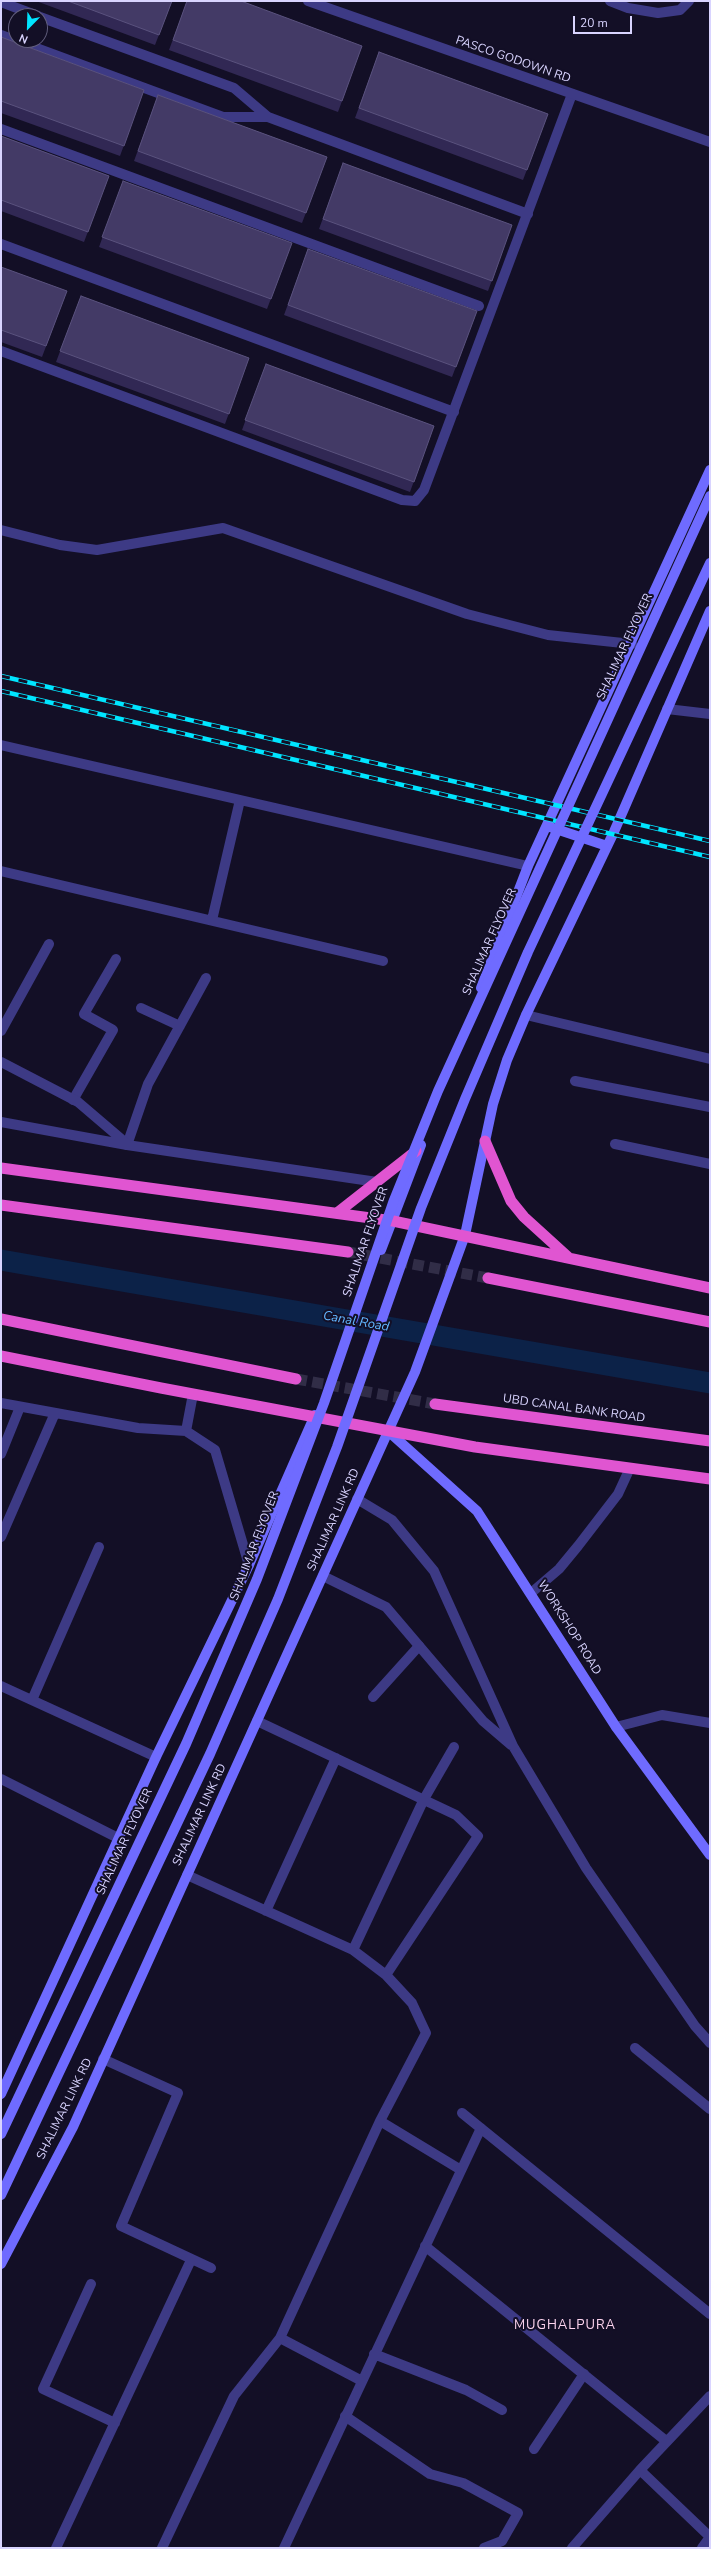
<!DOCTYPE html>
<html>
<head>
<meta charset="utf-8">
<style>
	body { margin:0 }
	#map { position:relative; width:711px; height:2549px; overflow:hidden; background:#130f26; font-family:"Nunito Sans",sans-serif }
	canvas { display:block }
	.frame { position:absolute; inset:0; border:2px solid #d9d4ff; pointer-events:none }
	.north { position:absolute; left:8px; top:8px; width:40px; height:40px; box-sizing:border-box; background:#130f26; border:1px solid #625e7d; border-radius:50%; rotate:203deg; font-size:11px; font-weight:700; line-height:16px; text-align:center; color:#d9d4ff }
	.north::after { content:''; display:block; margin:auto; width:14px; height:18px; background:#00e5ff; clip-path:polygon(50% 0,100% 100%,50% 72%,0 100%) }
	.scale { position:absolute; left:573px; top:16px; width:59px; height:18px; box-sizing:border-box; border:2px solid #d9d4ff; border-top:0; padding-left:5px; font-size:12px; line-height:14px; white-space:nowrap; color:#d9d4ff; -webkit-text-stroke:3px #130f26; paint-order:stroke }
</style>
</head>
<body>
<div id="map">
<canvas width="711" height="2549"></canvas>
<div class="frame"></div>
<div class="north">N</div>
<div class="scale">20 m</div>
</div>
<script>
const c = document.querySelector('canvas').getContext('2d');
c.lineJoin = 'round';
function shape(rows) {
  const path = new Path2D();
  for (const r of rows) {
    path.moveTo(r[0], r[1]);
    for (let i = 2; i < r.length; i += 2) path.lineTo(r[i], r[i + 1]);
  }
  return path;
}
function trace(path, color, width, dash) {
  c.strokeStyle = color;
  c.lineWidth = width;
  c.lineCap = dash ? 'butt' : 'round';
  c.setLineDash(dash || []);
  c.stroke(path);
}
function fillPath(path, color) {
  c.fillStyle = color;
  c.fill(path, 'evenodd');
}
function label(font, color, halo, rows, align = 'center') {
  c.font = font + ' "Nunito Sans",sans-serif';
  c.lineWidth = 4;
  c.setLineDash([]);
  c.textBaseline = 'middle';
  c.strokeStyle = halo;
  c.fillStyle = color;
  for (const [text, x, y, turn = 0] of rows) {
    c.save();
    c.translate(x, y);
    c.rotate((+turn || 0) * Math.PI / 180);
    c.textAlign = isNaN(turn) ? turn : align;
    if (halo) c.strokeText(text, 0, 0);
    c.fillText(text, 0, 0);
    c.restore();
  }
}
const canal = shape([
	[1,1260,710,1383]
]);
const trunkTunnel = shape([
	[348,1252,488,1278],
	[296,1379,435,1404]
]);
const service = shape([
	[1,2,38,16],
	[40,17,234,88,268,117,528,214],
	[1,35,223,117,268,117],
	[1,129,479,306],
	[1,244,454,412],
	[1,351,402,500,415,501,424,490,572,94],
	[141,1008,180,1026],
	[1,1031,49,944],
	[73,1100,113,1030,84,1014,116,959],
	[127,1145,148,1084,206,978],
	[531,1593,559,1569,578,1546,618,1494,630,1468],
	[373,1697,419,1646],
	[345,2416,430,2474,463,2483,518,2513,502,2541,484,2548],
	[534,2449,584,2374]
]);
const minor = shape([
	[610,1,628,8,658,13,680,10,689,1],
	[1,530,60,545,97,550,223,528,467,614,548,635,632,644],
	[667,709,710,714],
	[1,745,528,866],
	[1,871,383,961],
	[212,920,240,800],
	[526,1015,710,1059],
	[1,1062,78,1102,126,1143],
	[575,1081,710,1107],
	[1,1122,127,1145,377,1182],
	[615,1144,710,1164],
	[1,1403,138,1428,186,1431,215,1450,249,1565],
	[186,1431,193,1394],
	[1,1454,20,1407],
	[357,1499,392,1520,434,1571,513,1746,586,1868,695,2026,710,2043],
	[1,1537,55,1413],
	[323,1576,386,1607,483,1721,511,1745],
	[1,1686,156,1757],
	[32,1700,99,1547],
	[257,1721,456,1815,478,1836,386,1975],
	[616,1727,662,1715,710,1723],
	[1,1779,118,1838],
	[266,1911,336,1758],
	[353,1950,424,1799,454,1747],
	[635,2048,710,2109],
	[103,2059,178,2093,121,2226,211,2268],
	[462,2113,710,2314],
	[380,2121,461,2170],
	[425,2246,666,2441],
	[91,2284,43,2389,115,2423],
	[280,2338,362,2381],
	[374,2354,466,2390,502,2410],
	[56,2548,191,2260],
	[162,2548,234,2396,280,2338,380,2121,426,2033,412,2003,386,1975,353,1950,187,1875],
	[284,2548,481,2128],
	[572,2548,640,2470],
	[702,2548,710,2537,640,2470,710,2396]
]);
const tertiary = shape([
	[308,1,710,142]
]);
const secondary = shape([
	[550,827,607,846],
	[481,988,528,866,710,470],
	[381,1250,421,1145],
	[388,1431,477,1511,616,1727,710,1855],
	[1,2094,156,1757,249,1565,315,1415],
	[1,2264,73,2127,415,1372,465,1235,493,1104,507,1060,526,1015,613,834,710,611]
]);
const trunk = shape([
	[485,1141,511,1201,524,1217,568,1257],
	[1,1168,393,1221,710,1288],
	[1,1205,348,1252],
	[337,1213,416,1151],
	[488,1278,710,1322],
	[1,1319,296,1379],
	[1,1356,161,1388,475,1447,710,1479],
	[435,1404,710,1441]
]);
const rail = shape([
	[1,676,710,841],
	[1,691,710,857]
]);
const secondaryBridge = shape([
	[1,2134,186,1744,257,1579,324,1403,394,1200,438,1091,710,496],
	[1,2195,210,1754,278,1599,337,1447,421,1208,465,1099,528,952,710,563]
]);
const wall = shape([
	[36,1,172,1,155,45],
	[187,1,362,46,338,112,169,50],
	[1,37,144,90,120,156,1,113],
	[379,52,548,114,523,180,355,118],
	[158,95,327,157,302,223,134,161],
	[1,136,109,176,84,242,1,211],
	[343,163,512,225,488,291,319,229],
	[123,181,292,243,267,309,99,247],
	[308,249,477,311,452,377,284,315],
	[1,267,67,291,42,357,1,342],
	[81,296,249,358,225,424,56,362],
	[266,364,434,426,410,492,242,430]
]);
const building = shape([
	[68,1,172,1,159,35,68,1],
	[187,1,241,1,362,46,342,101,173,40,187,1],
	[1,37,144,90,124,146,1,101,1,37],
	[379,52,548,114,527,170,359,108,379,52],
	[158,95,327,157,306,213,138,151,158,95],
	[1,136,109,176,88,232,1,200,1,136],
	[343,163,512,225,492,281,323,219,343,163],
	[123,181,292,243,271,299,102,237,123,181],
	[308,249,477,311,456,367,288,305,308,249],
	[1,267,67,291,46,346,1,330,1,267],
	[81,296,249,358,229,414,60,351,81,296],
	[266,364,434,426,414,482,245,420,266,364]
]);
const streetNames = [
	["PASCO GODOWN RD",513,60,19],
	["SHALIMAR FLYOVER",625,647,-65],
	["SHALIMAR FLYOVER",490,942,-66],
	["SHALIMAR FLYOVER",366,1242,-71],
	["UBD CANAL BANK ROAD",574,1409,8],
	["SHALIMAR LINK RD",334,1520,-66],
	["SHALIMAR FLYOVER",255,1546,-69],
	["WORKSHOP ROAD",569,1628,58],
	["SHALIMAR LINK RD",200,1815,-65],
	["SHALIMAR FLYOVER",125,1842,-65],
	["SHALIMAR LINK RD",65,2109,-64]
];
const waterNames = [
	["Canal Road",356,1322,10]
];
const neighbourhoodNames = [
	["MUGHALPURA",565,2326]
];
trace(canal, '#0c2248', 21);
trace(trunkTunnel, '#312d47', 11, [11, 5.5]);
trace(service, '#3d3a85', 10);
trace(minor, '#3d3a85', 10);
trace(tertiary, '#3d3a85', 10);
trace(secondary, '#6f6bff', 10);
trace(trunk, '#e055d1', 11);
trace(rail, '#00e5ff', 4.5);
trace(rail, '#130f26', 3, [9]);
trace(secondaryBridge, '#6f6bff', 10);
fillPath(wall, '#312854');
fillPath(building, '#433a66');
trace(building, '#5a527e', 1);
label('12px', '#d9d4ff', '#130f26', streetNames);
label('italic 13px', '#62b6ff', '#130f26', waterNames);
c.letterSpacing = '1px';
label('13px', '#ffd6f0', '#130f26', neighbourhoodNames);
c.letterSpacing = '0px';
</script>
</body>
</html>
